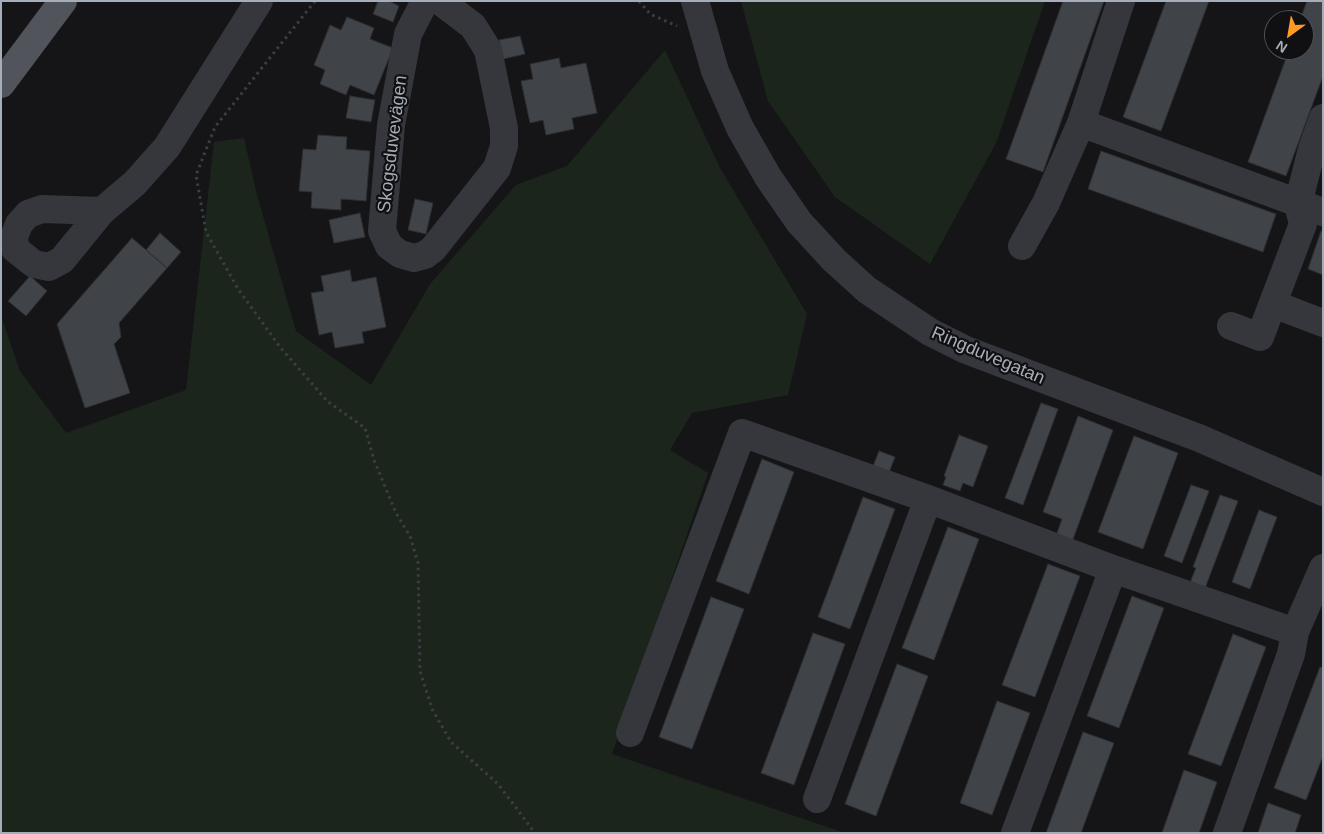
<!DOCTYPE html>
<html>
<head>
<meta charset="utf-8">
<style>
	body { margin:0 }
	#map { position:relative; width:1324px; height:834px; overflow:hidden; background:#151517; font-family:Arial,sans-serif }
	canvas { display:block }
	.frame { position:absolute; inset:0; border:2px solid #a5adb8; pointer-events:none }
	.north { position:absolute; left:1264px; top:10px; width:50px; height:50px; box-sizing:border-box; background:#101012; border:1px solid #4c4f54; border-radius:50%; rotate:212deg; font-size:14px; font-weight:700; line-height:20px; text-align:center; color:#a5adb8 }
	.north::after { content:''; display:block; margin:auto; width:18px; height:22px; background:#ff9b24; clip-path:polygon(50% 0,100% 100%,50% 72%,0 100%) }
</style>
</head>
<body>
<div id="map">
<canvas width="1324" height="834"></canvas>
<div class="frame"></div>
<div class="north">N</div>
</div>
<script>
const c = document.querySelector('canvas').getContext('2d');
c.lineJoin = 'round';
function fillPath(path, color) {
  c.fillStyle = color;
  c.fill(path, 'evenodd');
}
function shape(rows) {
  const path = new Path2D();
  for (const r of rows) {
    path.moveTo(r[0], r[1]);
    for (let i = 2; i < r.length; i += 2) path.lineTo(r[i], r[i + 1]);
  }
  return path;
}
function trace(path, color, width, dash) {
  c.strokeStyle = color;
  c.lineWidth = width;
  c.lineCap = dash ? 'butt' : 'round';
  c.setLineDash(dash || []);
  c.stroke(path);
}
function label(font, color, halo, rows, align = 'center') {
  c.font = font + ' Arial,sans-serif';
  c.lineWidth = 4.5;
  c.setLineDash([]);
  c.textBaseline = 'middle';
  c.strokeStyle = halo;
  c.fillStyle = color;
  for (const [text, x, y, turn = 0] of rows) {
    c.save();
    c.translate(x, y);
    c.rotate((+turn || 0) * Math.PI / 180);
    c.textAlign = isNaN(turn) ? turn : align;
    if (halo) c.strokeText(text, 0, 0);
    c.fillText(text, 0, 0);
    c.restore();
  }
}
const green = shape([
	[741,1,1045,1,996,143,930,264,835,197,768,101],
	[665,50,720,168,807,314,788,395,692,413,670,450,708,473,612,754,845,833,1,833,1,316,20,371,66,433,186,390,214,142,244,138,257,195,296,331,371,385,430,284,516,185,567,166]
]);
const building = shape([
	[378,1,389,1,399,6,393,22,373,14,378,1],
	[1063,1,1104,1,1043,172,1006,159,1063,1],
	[1166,1,1209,1,1161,131,1123,117,1166,1],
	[1307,1,1323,1,1323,76,1286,176,1248,162,1289,50,1304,50,1304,20,1300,20,1307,1],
	[347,17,374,28,370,39,393,48,374,95,350,85,346,95,320,84,325,70,314,65,330,25,341,30,347,17],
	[520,36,525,54,503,59,499,40,520,36],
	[559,58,561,68,586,63,597,113,572,118,574,129,546,135,543,120,530,123,521,81,533,79,530,64,559,58],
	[350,96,375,100,371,122,346,118,350,96],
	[318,135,347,137,346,149,370,151,366,201,341,199,341,210,311,208,312,192,299,191,303,149,316,150,318,135],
	[1101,151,1276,214,1263,252,1088,189,1101,151],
	[415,199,433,203,426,234,408,230,415,199],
	[360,213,365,237,334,243,329,220,360,213],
	[1321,231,1323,232,1323,275,1308,269,1321,231],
	[160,233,181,252,167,268,146,250,160,233],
	[132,238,167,268,119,323,121,337,114,344,130,393,85,408,57,324,132,238],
	[350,270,352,282,376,277,386,327,362,332,364,343,335,348,332,332,319,335,311,293,324,291,321,276,350,270],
	[30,276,47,291,26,316,8,301,30,276],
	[1041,403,1058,409,1023,505,1005,498,1041,403],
	[1078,416,1113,430,1072,542,1056,536,1062,519,1043,512,1078,416],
	[959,435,988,446,973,487,963,483,960,491,943,485,946,477,944,476,959,435],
	[1134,436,1178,453,1143,549,1098,532,1134,436],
	[879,451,895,457,888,475,872,469,879,451],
	[762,459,794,472,749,594,716,581,762,459],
	[1191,485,1209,491,1182,563,1164,556,1191,485],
	[1220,495,1238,501,1204,591,1189,585,1196,568,1193,567,1220,495],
	[863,497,895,509,850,629,818,617,863,497],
	[1259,510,1277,517,1250,589,1232,582,1259,510],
	[948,527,979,539,934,660,902,648,948,527],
	[1048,564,1080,576,1035,697,1002,685,1048,564],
	[1132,596,1164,608,1119,728,1087,716,1132,596],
	[711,597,744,609,692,749,659,737,711,597],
	[813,633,845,644,794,785,761,773,813,633],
	[1233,634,1266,647,1221,766,1188,754,1233,634],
	[897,664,928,676,876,816,845,804,897,664],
	[1320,667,1323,668,1323,756,1306,800,1274,788,1320,667],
	[997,701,1030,713,992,815,960,803,997,701],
	[1083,732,1114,743,1081,833,1046,833,1083,732],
	[1184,770,1217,782,1199,833,1162,833,1184,770],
	[1268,803,1301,815,1295,833,1258,833,1268,803]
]);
const path = shape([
	[315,1,215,127,196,175,206,232,238,289,280,347,327,401,365,428,374,460,396,513,410,536,418,563,420,671,432,709,451,742,498,784,535,833],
	[639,1,650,14,677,26]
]);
const minor = shape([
	[695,1,715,71,740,128,768,177,799,222,834,260,867,290,930,332,966,350,1199,438,1323,492],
	[424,3,408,34,391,125,382,231,389,246,400,254,414,258,425,255,433,249,497,168,504,146,504,128,488,50,473,26,440,1],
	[1081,123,1323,212],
	[102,211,42,209,28,214,19,224,14,237,15,249,34,264,49,267,62,260,102,211,135,183,167,147,259,1],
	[1022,246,1046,203,1081,123,1121,1],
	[1273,304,1323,323],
	[1231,326,1260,337,1303,224,1298,204,1312,149,1323,118],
	[630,733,742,433,928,499,1113,569,1295,632,1323,568],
	[817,799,928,499],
	[1015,833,1113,569],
	[1227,833,1291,654,1295,632]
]);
const major = shape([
	[1,84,63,1]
]);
const streetNames = [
	["Skogsduvevägen",393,144,-83],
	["Ringduvegatan",988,356,23]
];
fillPath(green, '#1c251c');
fillPath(building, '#404347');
trace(building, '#2e2f33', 1);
trace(path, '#3b3e43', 3, [2.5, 4]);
trace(minor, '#35373c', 28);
trace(major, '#51545b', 28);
label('18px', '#a5adb8', '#101012', streetNames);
</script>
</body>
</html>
